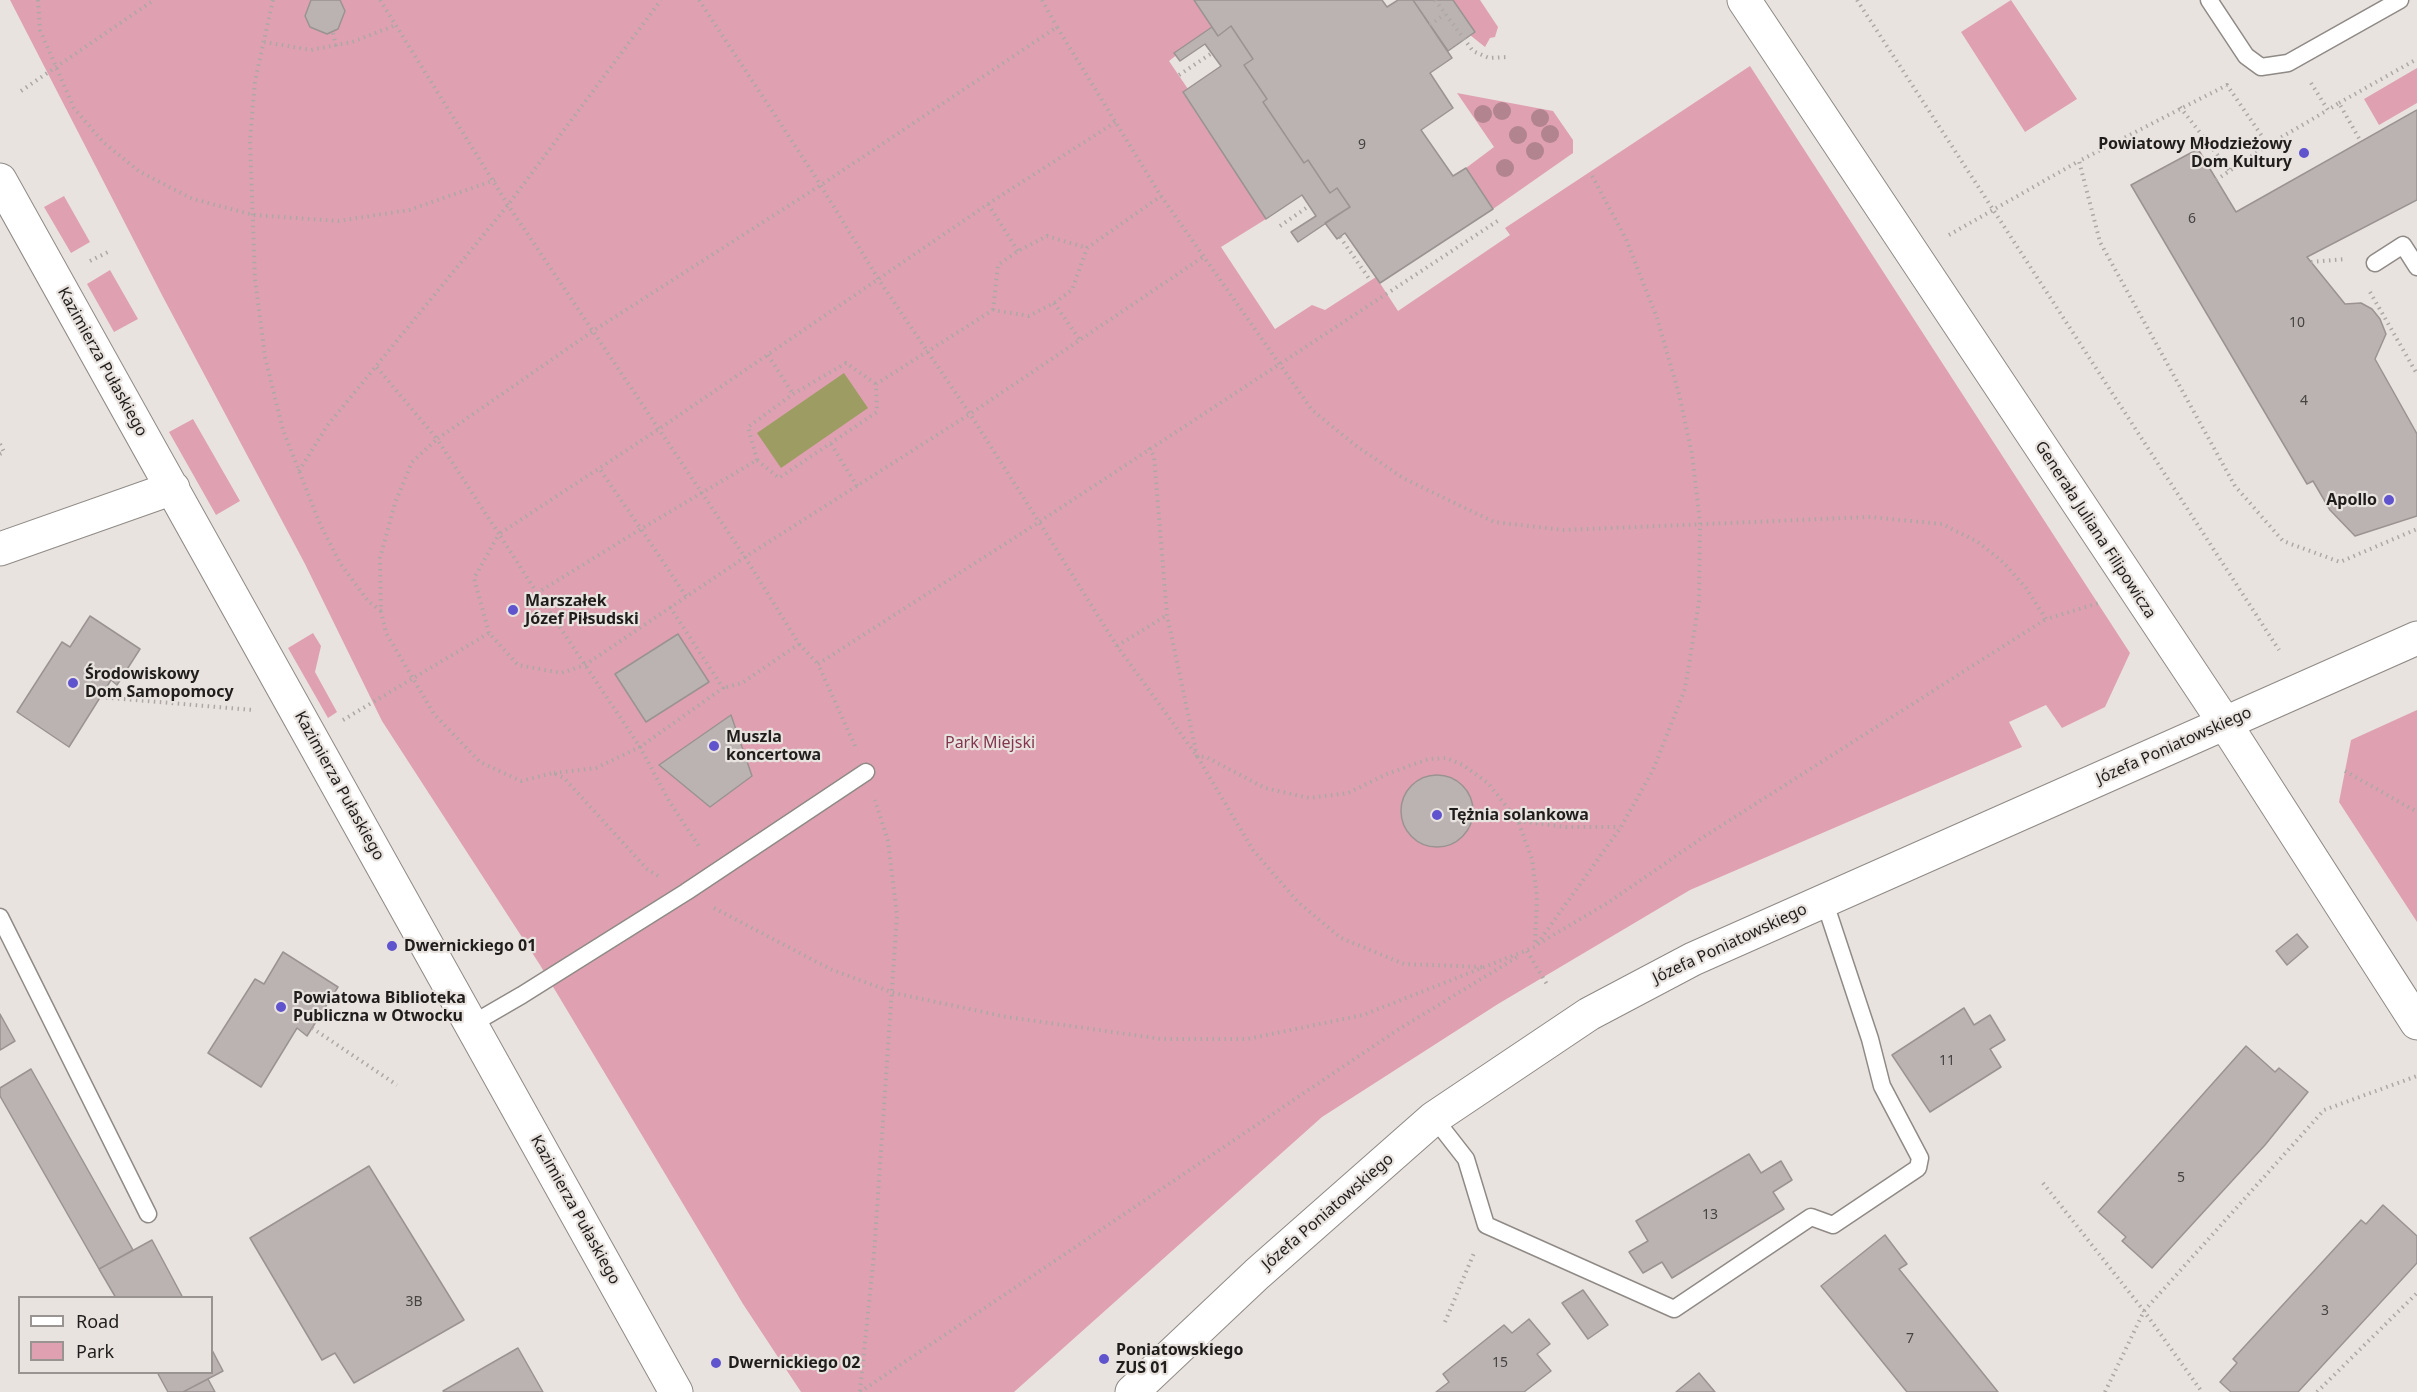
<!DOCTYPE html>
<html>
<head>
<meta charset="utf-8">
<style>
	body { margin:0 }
	#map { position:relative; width:2417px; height:1392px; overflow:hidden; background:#e9e3df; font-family:"Noto Sans",sans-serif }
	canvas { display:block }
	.legend { position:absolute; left:18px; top:1296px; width:195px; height:78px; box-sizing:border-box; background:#e9e3df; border:2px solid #999491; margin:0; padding:8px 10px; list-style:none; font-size:18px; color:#201e1d }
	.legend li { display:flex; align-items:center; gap:12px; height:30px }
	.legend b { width:30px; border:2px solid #999491 }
</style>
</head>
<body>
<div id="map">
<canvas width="2417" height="1392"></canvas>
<ul class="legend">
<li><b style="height:8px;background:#fff"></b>Road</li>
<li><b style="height:16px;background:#dfa1b1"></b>Park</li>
</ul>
</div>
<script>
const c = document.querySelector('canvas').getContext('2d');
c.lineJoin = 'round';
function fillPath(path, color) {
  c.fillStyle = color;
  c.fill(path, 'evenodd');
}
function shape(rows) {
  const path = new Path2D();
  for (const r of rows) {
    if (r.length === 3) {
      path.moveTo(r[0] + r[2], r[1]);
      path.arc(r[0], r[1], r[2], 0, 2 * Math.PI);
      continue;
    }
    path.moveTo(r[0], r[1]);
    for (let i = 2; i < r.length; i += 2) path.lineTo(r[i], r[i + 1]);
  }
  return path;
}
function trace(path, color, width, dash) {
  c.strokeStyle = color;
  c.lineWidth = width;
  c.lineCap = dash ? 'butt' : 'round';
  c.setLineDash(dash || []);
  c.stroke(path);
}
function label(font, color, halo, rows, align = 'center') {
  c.font = font + ' "Noto Sans",sans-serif';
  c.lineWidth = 4.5;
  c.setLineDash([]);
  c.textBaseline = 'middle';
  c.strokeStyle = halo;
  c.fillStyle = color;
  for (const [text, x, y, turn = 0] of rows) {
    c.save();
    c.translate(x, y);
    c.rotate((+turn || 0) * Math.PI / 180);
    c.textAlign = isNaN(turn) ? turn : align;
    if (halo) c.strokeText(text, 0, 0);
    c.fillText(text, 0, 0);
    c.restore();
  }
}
const green = shape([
	[10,0,1194,0,1212,27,1169,61,1188,89,1183,93,1266,219,1221,247,1275,329,1312,305,1325,310,1376,277,1398,311,1510,235,1505,228,1750,66,2130,653,2105,707,2062,728,2046,705,2009,722,2022,747,1690,890,1498,1004,1322,1117,1014,1392,801,1392,743,1304,540,965,382,721,305,564,163,297],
	[1453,0,1480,0,1498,27,1495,37,1490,38,1485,47,1470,35,1474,32],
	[2011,0,2077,99,2025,132,1961,32],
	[2417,68,2417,103,2379,125,2364,99],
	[1457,93,1553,111,1573,140,1573,153,1493,209,1466,168,1494,147],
	[64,196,90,242,71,253,44,207],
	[110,270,138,319,114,332,87,284],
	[193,419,240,501,216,515,169,432],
	[313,633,321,646,315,672,337,712,328,718,288,648],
	[2417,710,2417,922,2339,802,2351,740]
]);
const water = shape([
	[844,373,868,408,781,468,757,433]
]);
const building = shape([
	[311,0,340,0,345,11,338,29,327,34,310,27,305,16,311,0],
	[1194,0,1382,0,1387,7,1398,0,1413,0,1452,58,1430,73,1453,108,1421,130,1453,176,1466,168,1493,209,1380,283,1345,233,1337,239,1325,223,1350,207,1337,188,1330,193,1308,160,1304,163,1263,102,1267,99,1244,65,1253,59,1231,26,1218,36,1194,0],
	[1413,0,1453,0,1475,32,1448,51,1413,0],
	[1231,26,1253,59,1244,65,1267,99,1263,102,1304,163,1308,160,1330,193,1337,188,1350,207,1298,242,1291,232,1316,216,1302,195,1266,219,1183,92,1221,66,1205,44,1180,61,1174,53,1212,27,1218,36,1231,26],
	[2417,110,2417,200,2307,257,2345,304,2361,303,2372,309,2380,319,2386,334,2375,359,2417,434,2417,516,2355,536,2330,510,2313,481,2307,484,2131,185,2198,149,2236,212,2417,110],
	[90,616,140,649,117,685,111,680,69,747,17,712,62,642,70,647,90,616],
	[678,634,709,682,646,722,615,674,678,634],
	[731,715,752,776,710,807,659,765,731,715],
	[1437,811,36],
	[2297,934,2308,947,2287,965,2276,951,2297,934],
	[283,952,338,987,307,1036,297,1028,261,1087,208,1053,255,979,264,984,283,952],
	[1964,1008,1974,1025,1990,1015,2005,1040,1990,1049,2001,1067,1930,1112,1892,1055,1964,1008],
	[0,1014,15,1041,0,1050,0,1014],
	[2246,1046,2275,1072,2279,1068,2308,1092,2265,1145,2152,1268,2122,1241,2126,1237,2098,1212,2246,1046],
	[31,1069,133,1250,99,1269,0,1096,0,1088,31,1069],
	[1749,1154,1761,1173,1781,1161,1792,1180,1773,1192,1784,1209,1672,1278,1662,1262,1643,1273,1629,1252,1648,1241,1636,1221,1749,1154],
	[369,1166,464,1320,354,1383,335,1353,322,1360,250,1238,369,1166],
	[2383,1205,2417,1236,2417,1263,2298,1392,2231,1392,2220,1382,2237,1363,2233,1359,2361,1220,2366,1224,2383,1205],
	[1885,1235,1907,1264,1899,1269,1998,1392,1907,1392,1821,1286,1885,1235],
	[152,1240,183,1298,116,1298,99,1269,152,1240],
	[1583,1290,1608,1325,1588,1339,1562,1303,1583,1290],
	[1529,1319,1550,1344,1537,1354,1551,1371,1524,1392,1436,1392,1449,1382,1443,1374,1504,1325,1512,1333,1529,1319],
	[518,1348,543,1392,444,1392,443,1391,518,1348],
	[212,1350,223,1371,183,1392,168,1392,157,1372,212,1372,212,1350],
	[1699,1373,1715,1392,1676,1392,1699,1373],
	[208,1379,215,1392,183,1392,208,1379]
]);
const path = shape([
	[38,0,40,30,74,108,103,142,140,172,193,199,254,215,338,221,409,210,495,180],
	[273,0,255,81,250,140,255,279,265,357,283,430,320,524,340,563,368,601,381,611,380,558,395,503,412,462,437,439,375,365],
	[380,0,508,205,745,557,799,644,742,683,723,688],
	[699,0,813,173,879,280,970,414,1039,522,1499,220],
	[1042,0,1057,27],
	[1435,0,1473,51,1489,58,1507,57],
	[1857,0,2279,650],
	[1430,25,1445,14],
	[333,33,336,46],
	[264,42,311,50,352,42,396,25],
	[1179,75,1212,53],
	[2311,83,2328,110,2339,103,2361,142],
	[21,91,154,0],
	[2339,103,2417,59],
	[2180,107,2230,171],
	[2268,145,2227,85,2079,161,2100,242,2235,486,2283,541,2340,562,2417,529],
	[2216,180,2268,145,2328,110],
	[988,204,1018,251],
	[1280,226,1309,206],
	[1949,235,2079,161],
	[1340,237,1370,280],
	[90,261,110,251],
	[2311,262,2346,259],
	[2370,292,2417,374],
	[1054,303,1080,340],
	[993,310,998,265,1018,251,1047,236,1087,248],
	[768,355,793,394],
	[0,444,4,452,0,454],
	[831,444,857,486],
	[1149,448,1154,456,1167,615,1197,756,1206,757,1265,788,1309,798,1348,793,1387,774,1428,759,1446,758,1463,765,1488,783,1518,821,1532,859,1537,896,1535,946],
	[757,460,748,427,793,394,846,363,876,384],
	[299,471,327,426,508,205,661,0],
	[537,593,499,534,659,429,988,204,1117,121],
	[686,596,641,529,757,460,779,478,877,412,876,384,993,310,1029,316,1054,303,1072,290,1087,248,1161,196],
	[670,607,723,688,640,747,669,801,700,848],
	[381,611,386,633,434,714,480,762,521,781,553,773,564,778,647,869,658,876],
	[489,633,474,578,499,534,437,439,593,331,821,185,1057,27,1161,196,1312,410,1355,445,1403,478,1494,522,1564,530,1870,517,1942,524,1978,542,2004,563,2026,588,2046,619,2099,603],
	[799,644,818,664],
	[1117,646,1167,615],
	[100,697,253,710],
	[343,720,489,633,518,665,561,673,585,665,745,557,970,414,1203,257],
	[855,746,818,664,1039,522,1117,646,1197,756,1253,850,1298,902,1341,938,1404,964,1482,967],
	[2345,771,2417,812],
	[554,773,596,768,640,747,537,593,641,529,599,468],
	[1518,821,1566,827,1620,827],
	[714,908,830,969,894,993,1007,1017,1162,1039,1247,1039,1363,1015,1535,947,1621,827,1653,770,1685,689,1699,602,1700,523,1692,454,1679,394,1657,318,1626,239,1590,172],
	[1538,944,1609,902,1705,836,2046,619],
	[1527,951,1548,986],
	[312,1028,397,1085],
	[2043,1183,2144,1311,2202,1392],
	[1445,1322,1474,1253],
	[860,1391,874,1254,897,915,888,841,875,800],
	[860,1392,1399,1029,1519,956],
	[2105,1392,2144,1311,2324,1110,2417,1076],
	[2317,1392,2417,1293]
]);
const lane = shape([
	[2209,0,2246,56,2261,67,2288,63,2400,0],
	[2375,263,2403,245,2417,267],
	[0,917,148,1214],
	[472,1024,522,995,686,892,866,772],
	[1434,1118,1466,1159,1486,1225,1674,1309,1811,1217,1833,1225,1918,1168,1920,1158,1882,1086,1870,1039,1824,900]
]);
const street = shape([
	[0,180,676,1392],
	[0,549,173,488]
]);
const secondary = shape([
	[1744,0,2224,722,2417,1023],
	[1132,1392,1257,1274,1434,1118,1589,1014,1693,959,2417,638]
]);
const trees = [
	[1502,111],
	[1483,114],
	[1540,118],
	[1550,134],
	[1518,135],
	[1535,151],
	[1505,168]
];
const markers = [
	[2304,153,6,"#5f54cd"],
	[2389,500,6,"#5f54cd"],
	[513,610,6,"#5f54cd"],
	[73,683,6,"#5f54cd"],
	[714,746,6,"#5f54cd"],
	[1437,815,6,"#5f54cd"],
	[392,946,6,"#5f54cd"],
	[281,1007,6,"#5f54cd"],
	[1104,1359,6,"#5f54cd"],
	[716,1363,6,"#5f54cd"]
];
const numberNames = [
	["9",1362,145],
	["6",2192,219],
	["10",2297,323],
	["4",2304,401],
	["11",1947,1061],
	["5",2181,1178],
	["13",1710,1215],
	["3B",414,1302],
	["3",2325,1311],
	["7",1910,1339],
	["15",1500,1363]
];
const poiNames = [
	["Powiatowy Młodzieżowy",2292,144,"right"],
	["Dom Kultury",2292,162,"right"],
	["Apollo",2377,500,"right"],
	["Marszałek",525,601],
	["Józef Piłsudski",525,619],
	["Środowiskowy",85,674],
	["Dom Samopomocy",85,692],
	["Muszla",726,737],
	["koncertowa",726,755],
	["Tężnia solankowa",1449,815],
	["Dwernickiego 01",404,946],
	["Powiatowa Biblioteka",293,998],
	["Publiczna w Otwocku",293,1016],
	["Poniatowskiego",1116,1350],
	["ZUS 01",1116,1368],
	["Dwernickiego 02",728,1363]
];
const streetNames = [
	["Kazimierza Pułaskiego",102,362,61],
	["Generała Juliana Filipowicza",2095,530,57],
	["Józefa Poniatowskiego",2174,746,-24],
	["Kazimierza Pułaskiego",339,786,61],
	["Józefa Poniatowskiego",1730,944,-25],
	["Kazimierza Pułaskiego",575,1210,61],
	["Józefa Poniatowskiego",1328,1212,-41]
];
const parkNames = [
	["Park Miejski",990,743]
];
fillPath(green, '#dfa1b1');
fillPath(water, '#9d9d63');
fillPath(building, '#bab3b2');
trace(building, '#9a9392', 1.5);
trace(lane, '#8f8a86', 19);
trace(street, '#8f8a86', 35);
trace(secondary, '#8f8a86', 35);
trace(path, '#ada8a5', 4, [1.5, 4.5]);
trace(lane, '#fff', 16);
trace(street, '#fff', 33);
trace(secondary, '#fff', 33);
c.fillStyle = '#b18490';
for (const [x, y] of trees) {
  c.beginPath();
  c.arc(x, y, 9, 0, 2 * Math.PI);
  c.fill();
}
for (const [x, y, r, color] of markers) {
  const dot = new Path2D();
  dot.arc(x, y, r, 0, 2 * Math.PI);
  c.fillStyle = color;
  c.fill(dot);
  trace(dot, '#e9e3df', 2);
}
label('14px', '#464342', null, numberNames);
label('bold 16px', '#201e1d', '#e9e3df', poiNames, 'left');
label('16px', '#201e1d', '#e9e3df', streetNames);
label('16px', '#83364f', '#e9e3df', parkNames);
</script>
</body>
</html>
